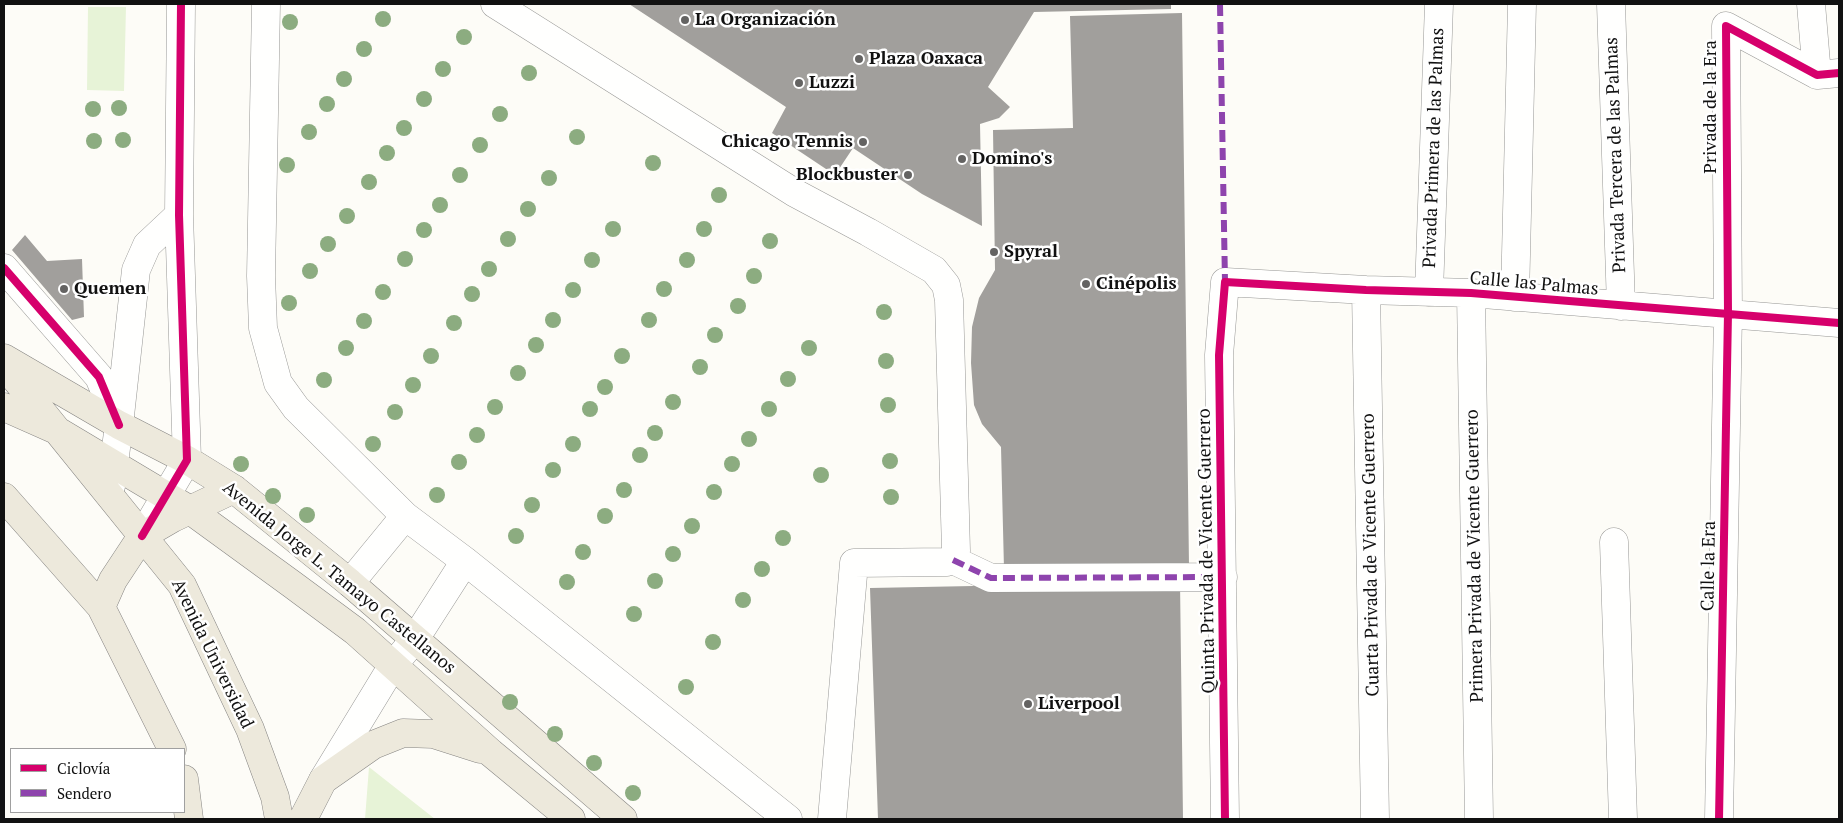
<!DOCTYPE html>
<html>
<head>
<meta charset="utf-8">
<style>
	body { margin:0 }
	#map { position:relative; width:1843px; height:823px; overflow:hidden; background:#fdfcf7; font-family:"PT Serif",serif }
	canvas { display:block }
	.frame { position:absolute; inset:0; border:5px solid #111; pointer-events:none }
	.legend { position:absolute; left:10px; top:748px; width:175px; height:65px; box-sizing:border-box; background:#fff; border:1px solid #a0a0a0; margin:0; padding:6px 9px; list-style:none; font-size:15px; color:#111 }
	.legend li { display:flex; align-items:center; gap:10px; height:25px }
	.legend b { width:25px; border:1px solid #a0a0a0 }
</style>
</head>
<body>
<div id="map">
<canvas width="1843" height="823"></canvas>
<div class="frame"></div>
<ul class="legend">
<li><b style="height:6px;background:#d6006c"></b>Ciclovía</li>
<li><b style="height:6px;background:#8e44ad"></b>Sendero</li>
</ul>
</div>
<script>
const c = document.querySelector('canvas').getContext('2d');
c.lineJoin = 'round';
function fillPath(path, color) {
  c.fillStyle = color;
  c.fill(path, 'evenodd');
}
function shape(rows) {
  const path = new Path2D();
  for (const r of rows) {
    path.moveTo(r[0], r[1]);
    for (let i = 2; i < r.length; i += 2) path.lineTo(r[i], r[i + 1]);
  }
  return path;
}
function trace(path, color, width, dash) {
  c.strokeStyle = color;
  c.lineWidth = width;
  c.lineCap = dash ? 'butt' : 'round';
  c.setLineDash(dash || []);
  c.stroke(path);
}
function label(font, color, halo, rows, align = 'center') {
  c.font = font + ' "PT Serif",serif';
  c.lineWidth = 5;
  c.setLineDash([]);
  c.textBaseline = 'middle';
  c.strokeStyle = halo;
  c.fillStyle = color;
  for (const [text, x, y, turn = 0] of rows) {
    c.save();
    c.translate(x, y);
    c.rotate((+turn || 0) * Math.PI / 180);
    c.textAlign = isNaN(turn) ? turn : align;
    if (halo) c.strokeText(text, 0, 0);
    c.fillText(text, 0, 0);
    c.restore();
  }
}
const green = shape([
	[88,7,126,7,124,91,87,90],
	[369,767,435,819,365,819]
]);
const building = shape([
	[629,4,1171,4,1171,9,1034,12,988,87,1010,107,999,118,980,124,982,226,922,194,853,148,835,175,772,133,786,107],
	[1182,13,1189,566,1004,569,1001,447,982,424,974,405,971,363,972,327,979,298,995,270,993,130,1073,128,1070,16],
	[25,235,47,261,82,259,84,317,72,320,12,250],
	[1180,582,1183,819,878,819,870,588]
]);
const minor = shape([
	[266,4,261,276,263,328,278,383,296,408,405,516,465,561,788,819],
	[495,4,795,193,868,232,934,270,946,285,949,300,956,551,953,560,947,562,854,563,832,819],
	[1611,4,1621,306],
	[1811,4,1817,75],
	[4,268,99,377,119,424],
	[1366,290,1375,819],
	[1429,292,1439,4],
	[1471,293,1479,819],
	[1515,297,1522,4],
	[111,486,119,425,136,270,147,245,179,215],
	[142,536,187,460,179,215,181,4],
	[1614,542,1623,819],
	[953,560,991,578,1223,577],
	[350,583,405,516],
	[323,780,393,665,415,639,465,561],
	[1225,819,1219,355,1225,282,1366,290,1471,293,1839,323],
	[1719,819,1728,313,1726,26,1817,75,1839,73]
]);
const major = shape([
	[4,358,119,425,187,460,234,489,350,583,623,819],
	[5,366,182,585,250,729,275,797,279,819],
	[4,407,56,430,190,510,293,585,355,631,491,753,571,819],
	[4,497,101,607,172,749],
	[101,607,113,580,142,536,173,518,234,489],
	[184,779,189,819],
	[303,819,323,780,373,745,403,733,433,734,480,749]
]);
const quiet = shape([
	[1220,4,1225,282],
	[953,560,991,578,1223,577]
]);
const cycleway = shape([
	[4,268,99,377,119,425],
	[142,536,187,460,179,215,181,4],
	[1225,819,1219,355,1225,282,1366,290,1471,293,1839,323],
	[1719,819,1728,313,1726,26,1817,75,1839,73]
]);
const trees = [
	[383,19],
	[290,22],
	[464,37],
	[364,49],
	[443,69],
	[529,73],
	[344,79],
	[424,99],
	[327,104],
	[119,108],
	[93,109],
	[500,114],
	[404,128],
	[309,132],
	[577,137],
	[123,140],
	[94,141],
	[480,145],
	[387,153],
	[653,163],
	[287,165],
	[460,175],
	[549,178],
	[369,182],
	[719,195],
	[440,205],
	[528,209],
	[347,216],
	[613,229],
	[704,229],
	[424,230],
	[508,239],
	[770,241],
	[328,244],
	[405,259],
	[592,260],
	[687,260],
	[489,269],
	[310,271],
	[754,276],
	[664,289],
	[573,290],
	[383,292],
	[472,294],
	[289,303],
	[738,306],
	[884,312],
	[553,320],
	[649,320],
	[364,321],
	[454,323],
	[715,335],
	[536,345],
	[346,348],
	[809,348],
	[431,356],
	[622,356],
	[886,361],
	[700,367],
	[518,373],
	[788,379],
	[324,380],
	[413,385],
	[605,387],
	[673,402],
	[888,405],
	[495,407],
	[590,409],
	[769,409],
	[395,412],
	[655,433],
	[477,435],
	[749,439],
	[373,444],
	[573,444],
	[640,455],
	[890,461],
	[459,462],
	[241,464],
	[732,464],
	[553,470],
	[821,475],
	[624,490],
	[714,492],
	[437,495],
	[273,496],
	[891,497],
	[532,505],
	[307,515],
	[605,516],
	[692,526],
	[516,536],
	[783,538],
	[583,552],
	[673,554],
	[762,569],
	[655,581],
	[567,582],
	[743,600],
	[634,614],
	[713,642],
	[686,687],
	[510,702],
	[555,734],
	[594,763],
	[633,793]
];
const markers = [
	[685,20,5,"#646362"],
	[859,59,5,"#646362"],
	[799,83,5,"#646362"],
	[863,142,5,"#646362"],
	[962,159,5,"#646362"],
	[908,175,5,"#646362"],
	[994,252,5,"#646362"],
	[1086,284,5,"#646362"],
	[64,289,5,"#646362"],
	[1028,704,5,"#646362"]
];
const poiNames = [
	["La Organización",695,20],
	["Plaza Oaxaca",869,59],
	["Luzzi",809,83],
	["Chicago Tennis",853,142,"right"],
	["Domino's",972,159],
	["Blockbuster",898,175,"right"],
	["Spyral",1004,252],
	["Cinépolis",1096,284],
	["Quemen",74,289],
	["Liverpool",1038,704]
];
const streetNames = [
	["Privada de la Era",1711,107,-90],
	["Privada Primera de las Palmas",1434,148,-88],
	["Privada Tercera de las Palmas",1616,155,-92],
	["Calle las Palmas",1534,284,5],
	["Quinta Privada de Vicente Guerrero",1207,551,-91],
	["Cuarta Privada de Vicente Guerrero",1371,555,-91],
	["Primera Privada de Vicente Guerrero",1475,556,-91],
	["Calle la Era",1709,566,-89],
	["Avenida Jorge L. Tamayo Castellanos",339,578,39],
	["Avenida Universidad",212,654,64]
];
fillPath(green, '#e7f3d7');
fillPath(building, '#a19f9c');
trace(minor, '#979795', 29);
trace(major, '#858482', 29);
trace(minor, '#fffffe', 28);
trace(major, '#ede9dc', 28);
trace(quiet, '#8e44ad', 6, [12, 6]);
trace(cycleway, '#d6006c', 8);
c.fillStyle = '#8cac80';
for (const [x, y] of trees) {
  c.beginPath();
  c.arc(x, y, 8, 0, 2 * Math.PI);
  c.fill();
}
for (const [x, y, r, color] of markers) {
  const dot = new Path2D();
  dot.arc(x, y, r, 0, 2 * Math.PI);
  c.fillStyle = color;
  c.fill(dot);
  trace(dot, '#fff', 2);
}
label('bold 18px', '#111', '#fff', poiNames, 'left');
label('18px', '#111', '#fff', streetNames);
</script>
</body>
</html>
